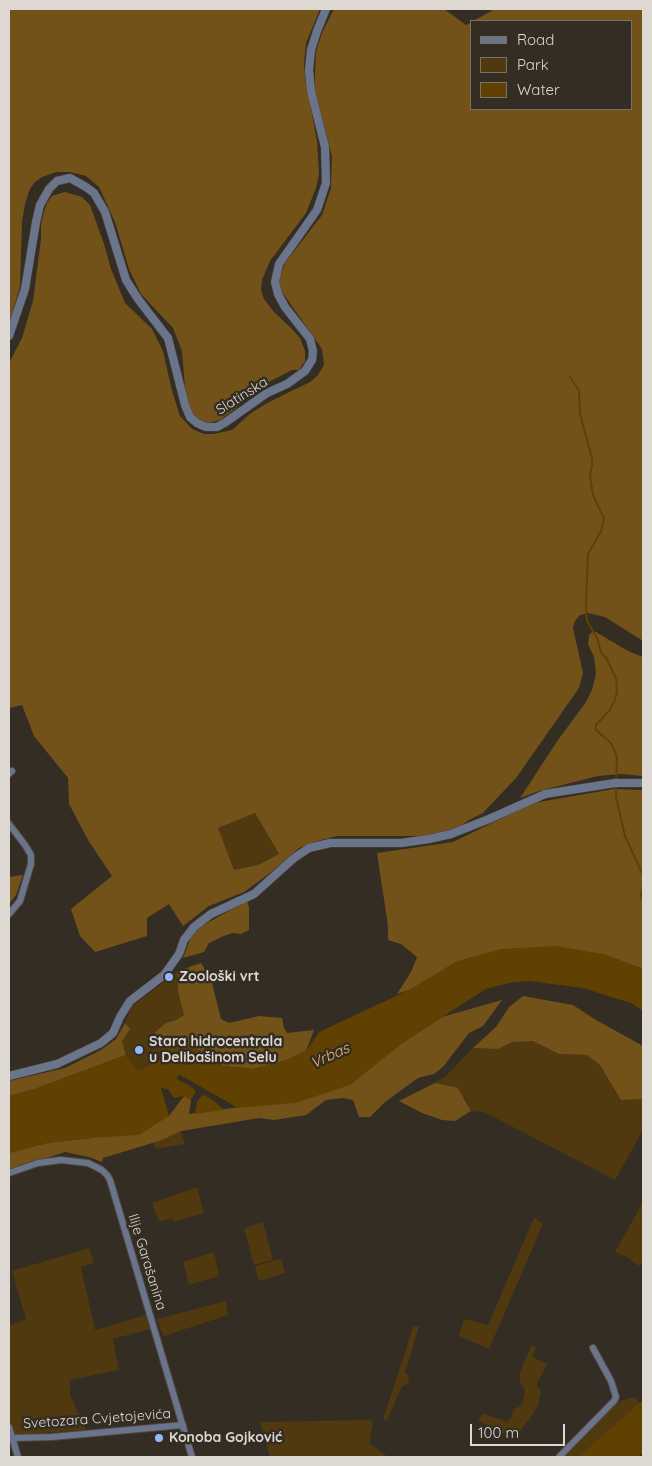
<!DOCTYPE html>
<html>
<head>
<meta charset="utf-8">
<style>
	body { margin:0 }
	#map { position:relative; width:652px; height:1466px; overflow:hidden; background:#342d24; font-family:Quicksand,sans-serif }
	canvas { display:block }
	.frame { position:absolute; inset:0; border:10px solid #ddd8d2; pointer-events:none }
	.legend { position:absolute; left:470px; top:20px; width:162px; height:90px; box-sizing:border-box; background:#342d24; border:1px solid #78716a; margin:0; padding:6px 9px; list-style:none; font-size:15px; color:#ddd8d2 }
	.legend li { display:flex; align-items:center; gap:10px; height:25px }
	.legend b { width:25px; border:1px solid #78716a }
	.scale { position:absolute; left:470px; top:1424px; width:95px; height:22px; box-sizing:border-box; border:2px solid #ddd8d2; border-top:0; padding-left:6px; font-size:15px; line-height:18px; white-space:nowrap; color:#ddd8d2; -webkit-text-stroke:4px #342d24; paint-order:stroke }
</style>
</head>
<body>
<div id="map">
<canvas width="652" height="1466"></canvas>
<div class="frame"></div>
<ul class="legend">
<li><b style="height:6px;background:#6a758b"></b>Road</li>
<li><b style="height:14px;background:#50380f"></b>Park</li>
<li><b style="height:14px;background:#614102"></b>Water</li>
</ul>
<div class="scale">100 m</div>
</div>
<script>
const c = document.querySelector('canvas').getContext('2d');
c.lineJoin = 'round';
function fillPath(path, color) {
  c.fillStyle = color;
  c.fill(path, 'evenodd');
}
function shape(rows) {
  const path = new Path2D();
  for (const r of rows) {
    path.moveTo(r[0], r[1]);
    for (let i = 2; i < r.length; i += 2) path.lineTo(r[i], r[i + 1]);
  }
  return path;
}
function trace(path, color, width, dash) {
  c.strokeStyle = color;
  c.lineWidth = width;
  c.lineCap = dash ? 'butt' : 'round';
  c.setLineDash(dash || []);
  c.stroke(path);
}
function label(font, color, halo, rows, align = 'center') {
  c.font = font + ' Quicksand,sans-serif';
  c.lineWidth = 5;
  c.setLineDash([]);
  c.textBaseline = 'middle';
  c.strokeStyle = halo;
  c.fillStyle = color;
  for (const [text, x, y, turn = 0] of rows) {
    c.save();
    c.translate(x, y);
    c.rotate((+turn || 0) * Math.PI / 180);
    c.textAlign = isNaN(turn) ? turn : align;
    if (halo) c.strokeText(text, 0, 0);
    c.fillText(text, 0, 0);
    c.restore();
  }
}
const green = shape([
	[255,813,279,854,258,865,233,870,218,828],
	[178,971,178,992,184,1015,175,1020,166,1023,155,1032,158,1043,165,1057,138,1071,126,1055,122,1041,129,1029,125,1023,132,1006],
	[533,1041,559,1054,587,1055,600,1065,621,1099,643,1099,643,1130,615,1180,484,1112,471,1111,465,1098,435,1083,446,1076,473,1048,498,1049,512,1042],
	[181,1131,185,1144,156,1149,153,1142],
	[197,1187,204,1213,173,1222,172,1218,159,1222,152,1203],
	[643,1202,643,1260,639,1266,627,1257,615,1252],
	[535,1218,543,1224,489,1349,459,1336,464,1319,488,1325,533,1220],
	[263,1222,273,1260,254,1265,244,1228],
	[89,1248,94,1263,81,1267,95,1330,146,1315,150,1329,113,1339,119,1370,70,1380,70,1395,86,1430,15,1435,9,1424,9,1326,26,1319,12,1271],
	[214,1252,219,1276,189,1285,183,1262],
	[281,1259,285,1273,259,1281,255,1266],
	[226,1301,228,1315,164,1336,161,1331,157,1319],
	[419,1326,405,1373,409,1375,408,1384,402,1386,387,1420,383,1420,413,1327],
	[531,1346,536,1347,532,1357,548,1364,538,1381,537,1386,541,1391,538,1405,529,1420,519,1432,517,1439,478,1421,483,1413,507,1422,512,1417,513,1410,522,1405,525,1390,520,1383,520,1372],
	[635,1397,639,1404,578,1457,564,1457,614,1406,620,1401],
	[369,1420,373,1422,369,1443,388,1457,270,1457,260,1422]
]);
const forest = shape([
	[9,9,320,9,306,43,304,63,305,77,317,141,319,174,316,188,306,213,270,261,262,280,261,290,264,299,274,312,289,326,300,338,305,351,305,361,299,370,292,370,259,387,235,409,220,420,208,423,197,418,193,415,186,399,182,351,173,328,141,294,129,269,115,222,99,187,86,176,70,172,56,172,42,177,34,183,29,191,25,204,22,222,20,287,9,324],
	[334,9,444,9,466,25,471,23,471,109,631,109,631,21,473,21,495,9,643,9,643,641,605,617,588,613,580,615,575,621,573,628,583,673,579,688,516,778,483,813,469,820,456,829,427,836,337,836,317,841,299,848,270,873,244,892,209,906,183,926,169,904,147,918,147,936,95,952,80,936,71,909,112,876,88,840,69,804,68,778,34,736,22,705,9,708,9,363,22,338,33,301,41,239,41,224,44,212,47,203,52,196,65,192,82,197,90,205,104,244,111,269,125,303,152,329,163,351,172,391,180,416,192,429,204,434,213,434,232,430,251,413,269,402,310,382,318,375,324,365,322,349,280,289,279,279,285,263,322,215,331,188,332,156,315,91,315,71,316,52,322,33],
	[255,813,279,854,258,865,234,870,218,828],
	[592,632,596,632,628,651,643,657,643,776,621,774,598,776,539,791,520,798,558,740,586,702,592,690,596,674,594,657,588,644,589,635],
	[614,789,643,790,643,969,603,954,409,990,397,994,411,972,417,957,401,944,388,940,388,926,377,853,453,842,533,803],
	[23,875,16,895,9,904,9,877],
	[247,901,249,907,249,930,241,934,233,933,226,935,209,943,204,952,183,958,191,937,198,928],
	[201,963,211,979,221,1019,229,1023,259,1016,282,1018,284,1028,287,1033,314,1030,306,1051,284,1061,253,1069,223,1066,202,1052,177,1040,158,1043,155,1032,166,1023,176,1020,184,1015,178,992,178,971],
	[523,996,573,1005,596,1020,643,1046,643,1099,621,1100,600,1065,587,1055,559,1054,533,1041,512,1042,498,1049,473,1048,496,1027,509,1007],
	[502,1000,483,1026,469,1033,443,1067,434,1074,418,1078,385,1102,370,1117,359,1117,353,1100,343,1098,326,1100,306,1115,274,1120,259,1118,181,1131,162,1140,103,1158,102,1162,89,1157,65,1152,9,1170,9,1153,47,1143,92,1138,169,1116,184,1096,191,1100,189,1114,247,1106,404,1042,442,1017],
	[125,1023,130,1029,122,1041,126,1055,35,1089,9,1096,9,1081,65,1068,101,1050,116,1039],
	[435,1083,458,1088,471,1111,455,1121,442,1120,422,1113,399,1101]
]);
const water = shape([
	[555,946,603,954,643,969,643,1011,631,1003,583,988,529,981,509,983,486,989,442,1017,404,1042,350,1085,295,1103,238,1108,180,1075,177,1077,178,1080,187,1084,196,1091,191,1100,184,1096,174,1098,168,1089,161,1088,169,1116,139,1135,92,1138,47,1143,9,1153,9,1096,35,1089,126,1055,138,1071,165,1057,158,1043,177,1040,202,1052,223,1066,253,1069,284,1061,306,1051,319,1032,409,990,457,961,501,949],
	[204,1095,213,1100,224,1110,195,1114,197,1102,201,1096],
	[643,1400,643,1452,638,1457,578,1457]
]);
const stream = shape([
	[570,377,579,391,580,414,592,458,592,466,590,476,593,495,604,518,601,531,588,554,586,605,587,621,598,640,601,653,607,659,616,679,617,692,614,702,609,711,596,725,596,730,611,743,617,757,616,781],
	[616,785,616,797,625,836,643,875],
	[643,883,641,896,643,902]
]);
const minor = shape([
	[9,774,12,771],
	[9,824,25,845,31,855,31,864,20,901,9,914],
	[9,1173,38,1163,61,1160,88,1163,102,1170,107,1175,110,1180,192,1457],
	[9,1427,18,1457],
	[12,1438,52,1437,183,1425],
	[559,1457,614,1401,616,1397,611,1381,593,1348]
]);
const tertiary = shape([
	[9,336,25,289,36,222,40,205,49,189,57,181,70,178,86,187,94,193,105,212,126,280,138,299,168,338,185,405,190,417,197,423,206,427,217,427,226,422,267,393,287,384,305,371,312,360,313,351,310,339,285,307,278,294,275,282,279,264,317,210,326,183,325,147,311,91,309,70,311,50,317,31,326,9],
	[9,1076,57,1064,101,1043,113,1033,120,1017,130,1001,164,975,179,954,184,940,194,927,211,914,254,894,294,858,309,848,330,843,401,843,429,839,451,834,489,819,545,794,615,783,643,783]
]);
const markers = [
	[169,977,5,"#94b7fd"],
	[139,1050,5,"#94b7fd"],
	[159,1438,5,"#94b7fd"]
];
const streetNames = [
	["Slatinska",242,396,-32],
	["Ilije Garašanina",147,1262,73],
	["Svetozara Cvjetojevića",97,1419,-4]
];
const poiNames = [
	["Zoološki vrt",179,977],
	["Stara hidrocentrala",149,1042],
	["u Delibašinom Selu",149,1058],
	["Konoba Gojković",169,1438]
];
const waterNames = [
	["Vrbas",330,1056,-25]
];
fillPath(green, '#50380f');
fillPath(forest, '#73521a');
fillPath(water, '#614102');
trace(stream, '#614102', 2);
trace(minor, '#4f4840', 8);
trace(tertiary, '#4f4840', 9);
trace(minor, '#6a758b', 6);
trace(tertiary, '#6a758b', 8);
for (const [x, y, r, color] of markers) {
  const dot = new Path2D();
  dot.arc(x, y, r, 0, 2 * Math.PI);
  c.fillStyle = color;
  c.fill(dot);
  trace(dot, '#342d24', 2);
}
label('14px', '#ddd8d2', '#342d24', streetNames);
label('bold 14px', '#ddd8d2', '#342d24', poiNames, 'left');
label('italic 15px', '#ebb86a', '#342d24', waterNames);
</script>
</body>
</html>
